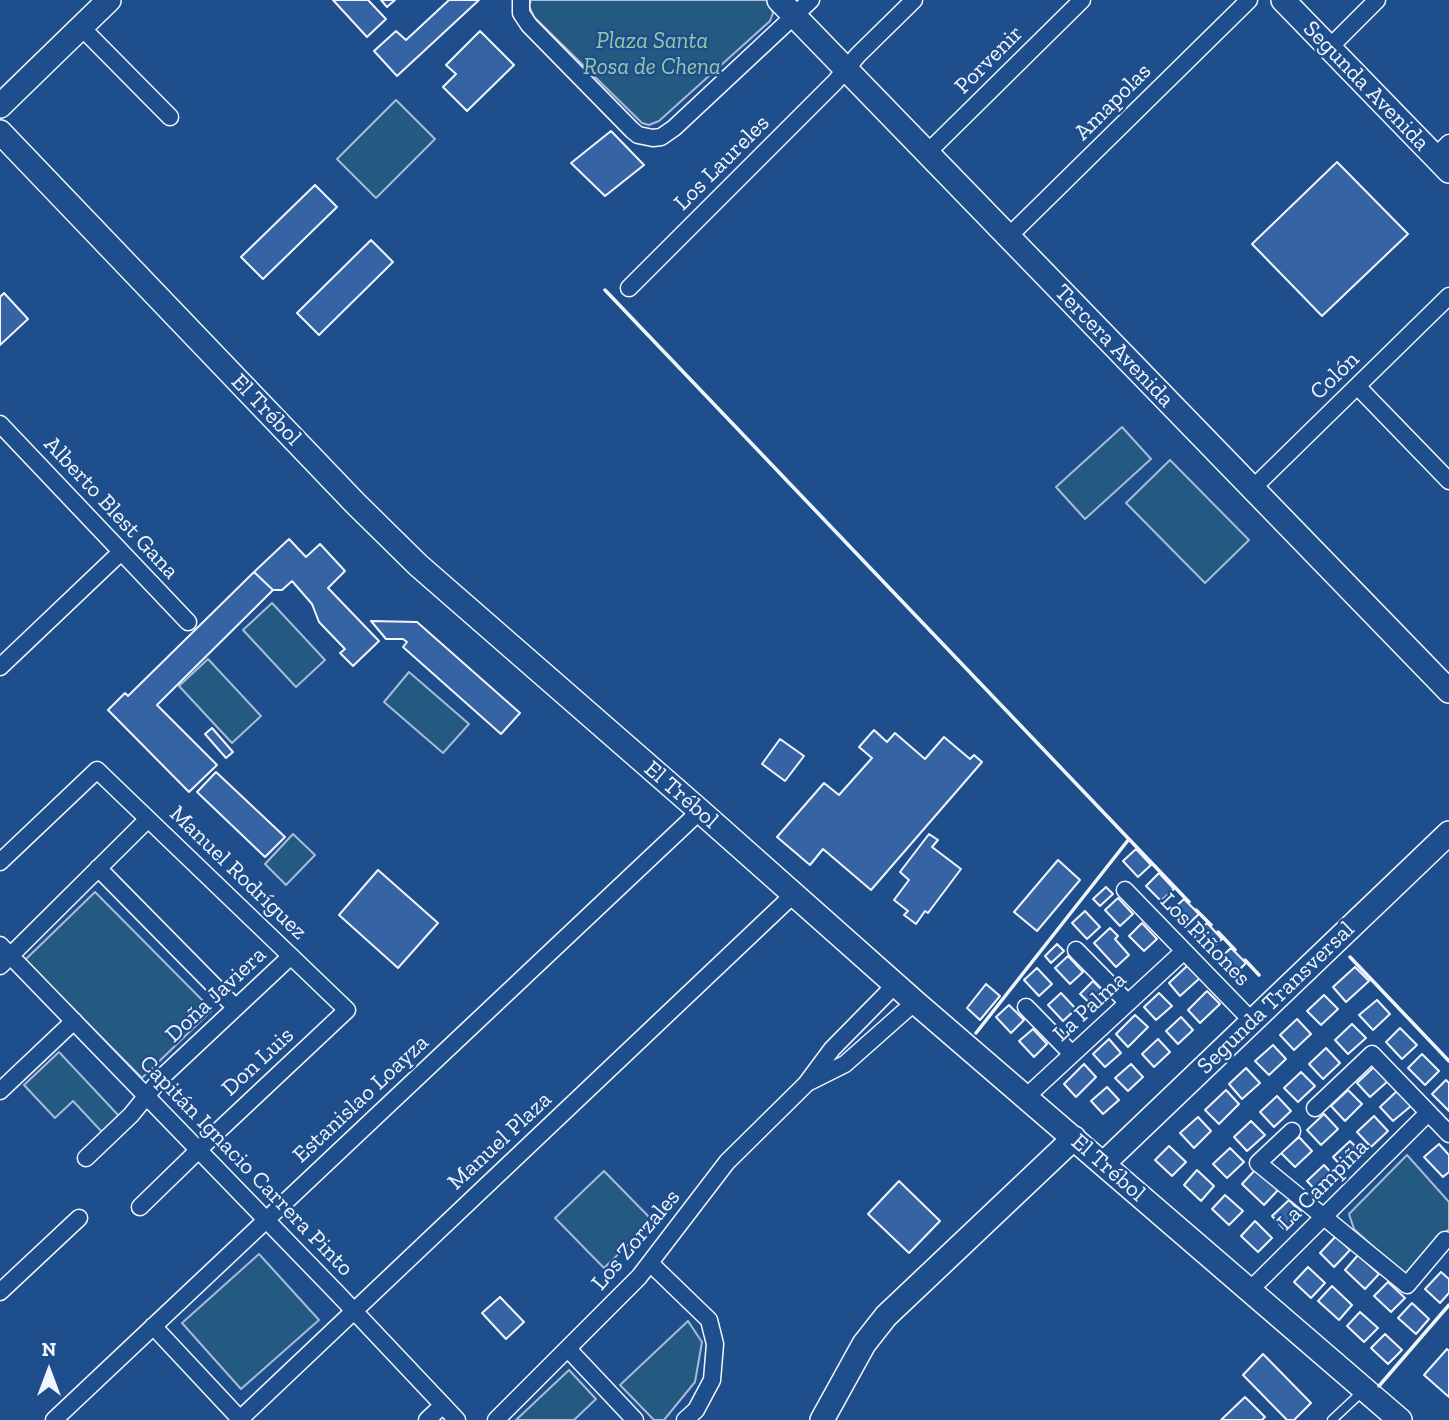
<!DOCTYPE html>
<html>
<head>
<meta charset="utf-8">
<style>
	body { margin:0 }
	#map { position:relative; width:1449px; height:1420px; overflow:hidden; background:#1f4e8c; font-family:"Zilla Slab",serif }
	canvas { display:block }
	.north { position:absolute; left:14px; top:1336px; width:70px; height:70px; -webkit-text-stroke:5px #1f4e8c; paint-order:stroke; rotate:0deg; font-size:19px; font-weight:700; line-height:28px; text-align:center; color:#f2f6ff }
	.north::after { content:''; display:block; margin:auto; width:24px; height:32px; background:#f2f6ff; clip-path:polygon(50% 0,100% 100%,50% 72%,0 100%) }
</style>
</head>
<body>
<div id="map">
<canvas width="1449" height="1420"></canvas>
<div class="north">N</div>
</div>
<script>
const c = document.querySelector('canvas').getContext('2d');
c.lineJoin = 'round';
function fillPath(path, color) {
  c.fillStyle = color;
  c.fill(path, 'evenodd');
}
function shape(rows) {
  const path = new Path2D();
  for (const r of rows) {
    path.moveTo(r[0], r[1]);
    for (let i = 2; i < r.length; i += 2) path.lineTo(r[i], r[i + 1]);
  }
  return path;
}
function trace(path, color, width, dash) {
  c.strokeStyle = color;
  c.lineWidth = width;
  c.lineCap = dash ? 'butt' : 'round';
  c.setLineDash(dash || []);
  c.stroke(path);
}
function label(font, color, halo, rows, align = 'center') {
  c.font = font + ' "Zilla Slab",serif';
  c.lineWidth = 5;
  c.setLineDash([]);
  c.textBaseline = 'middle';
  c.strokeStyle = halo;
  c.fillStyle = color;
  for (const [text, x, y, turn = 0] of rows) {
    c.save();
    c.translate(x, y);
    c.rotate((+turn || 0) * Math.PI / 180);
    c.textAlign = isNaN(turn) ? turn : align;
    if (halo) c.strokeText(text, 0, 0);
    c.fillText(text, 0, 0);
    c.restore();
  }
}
const green = shape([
	[531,0,766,0,769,3,773,13,770,21,659,121,649,125,642,123,534,17,529,6,531,0],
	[396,100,435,139,376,198,337,159,396,100],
	[1122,427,1151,459,1085,519,1056,487,1122,427],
	[1170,460,1249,540,1205,583,1126,503,1170,460],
	[272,603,325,660,296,687,243,630,272,603],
	[208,659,261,716,232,743,179,686,208,659],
	[409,672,469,724,443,753,384,702,409,672],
	[293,834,315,855,286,885,265,864,293,834],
	[95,892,212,1010,142,1078,25,960,95,892],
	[59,1052,119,1116,102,1132,73,1101,55,1118,24,1085,59,1052],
	[1407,1155,1449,1202,1449,1229,1407,1278,1354,1229,1349,1214,1407,1155],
	[604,1171,653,1221,604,1268,555,1218,604,1171],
	[259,1254,319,1320,241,1389,182,1323,259,1254],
	[688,1321,702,1342,695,1382,664,1420,654,1420,620,1385,688,1321],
	[569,1370,596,1399,574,1420,516,1420,569,1370]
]);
const building = shape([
	[333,0,368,0,386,19,367,37,333,0],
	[381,0,395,0,387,7,381,0],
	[449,0,479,0,397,76,374,51,396,31,406,40,449,0],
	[480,31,514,65,467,111,443,87,456,74,446,65,480,31],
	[611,131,644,165,605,196,571,163,611,131],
	[1337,162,1408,234,1322,316,1252,244,1337,162],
	[315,185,337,207,263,279,241,257,315,185],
	[371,240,393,262,319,335,297,313,371,240],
	[4,293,28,319,0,345,0,297,4,293],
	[289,539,306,557,320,544,345,571,328,588,379,641,353,666,340,653,345,649,319,622,312,604,292,581,282,590,273,590,254,572,289,539],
	[254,572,273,590,157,705,217,765,189,792,108,710,125,693,128,696,254,572],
	[371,621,417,622,520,713,501,734,403,647,407,642,403,639,386,639,371,621],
	[212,728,233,752,226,758,205,734,212,728],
	[874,730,887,742,895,733,925,759,944,737,970,759,974,755,982,762,871,890,823,849,810,865,777,837,824,783,839,795,872,758,859,747,874,730],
	[780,739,804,756,785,781,762,764,780,739],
	[216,772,285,837,265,857,197,792,216,772],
	[929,834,938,840,932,847,961,869,928,913,925,911,916,924,904,915,908,911,894,900,909,880,900,872,929,834],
	[1136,849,1151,865,1138,877,1123,861,1136,849],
	[1058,860,1080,880,1037,931,1014,912,1058,860],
	[378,870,438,923,398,968,339,915,378,870],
	[1159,873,1174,889,1161,901,1146,886,1159,873],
	[1106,887,1113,894,1100,906,1093,899,1106,887],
	[1118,898,1133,914,1120,926,1105,910,1118,898],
	[1184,899,1199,914,1185,927,1171,911,1184,899],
	[1085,911,1100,927,1087,939,1072,923,1085,911],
	[1142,923,1157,939,1144,951,1129,936,1142,923],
	[1207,923,1222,939,1209,951,1194,936,1207,923],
	[1110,928,1118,936,1115,939,1129,955,1116,967,1094,943,1110,928],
	[1057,944,1064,951,1051,963,1045,956,1057,944],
	[1231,948,1246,963,1233,976,1218,960,1231,948],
	[1068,956,1083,972,1070,984,1055,968,1068,956],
	[1188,965,1200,978,1180,996,1169,983,1188,965],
	[1355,967,1369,981,1346,1002,1333,987,1355,967],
	[1037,968,1052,984,1039,996,1024,980,1037,968],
	[1093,981,1108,996,1096,1009,1080,994,1093,981],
	[986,984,1000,996,980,1020,967,1008,986,984],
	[1207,991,1220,1004,1200,1023,1188,1010,1207,991],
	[1061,993,1076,1009,1063,1021,1048,1005,1061,993],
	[1159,993,1172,1006,1156,1020,1144,1007,1159,993],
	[1324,995,1338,1009,1321,1025,1307,1011,1324,995],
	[1377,1000,1390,1014,1373,1030,1359,1015,1377,1000],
	[1009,1005,1024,1020,1011,1033,996,1017,1009,1005],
	[1135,1015,1148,1027,1128,1047,1116,1034,1135,1015],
	[1181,1017,1193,1030,1178,1044,1166,1031,1181,1017],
	[1297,1019,1311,1034,1294,1050,1280,1035,1297,1019],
	[1352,1024,1366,1038,1348,1054,1335,1040,1352,1024],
	[1400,1028,1417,1045,1402,1059,1386,1042,1400,1028],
	[1033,1029,1047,1044,1034,1057,1019,1041,1033,1029],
	[1109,1039,1121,1053,1105,1067,1093,1054,1109,1039],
	[1158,1039,1170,1052,1154,1067,1142,1054,1158,1039],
	[1273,1045,1286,1059,1269,1075,1255,1061,1273,1045],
	[1326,1048,1340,1063,1323,1079,1309,1064,1326,1048],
	[1422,1054,1439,1071,1425,1085,1408,1068,1422,1054],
	[1084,1064,1096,1077,1076,1097,1064,1084,1084,1064],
	[1131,1064,1143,1077,1128,1091,1115,1078,1131,1064],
	[1374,1067,1388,1081,1370,1097,1357,1083,1374,1067],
	[1246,1068,1260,1083,1242,1099,1229,1084,1246,1068],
	[1301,1072,1315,1086,1298,1102,1284,1088,1301,1072],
	[1446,1080,1449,1083,1449,1111,1432,1094,1446,1080],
	[1107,1087,1119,1100,1103,1114,1091,1101,1107,1087],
	[1226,1090,1239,1104,1219,1124,1205,1110,1226,1090],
	[1348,1090,1362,1104,1345,1121,1331,1106,1348,1090],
	[1397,1091,1411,1106,1393,1121,1380,1107,1397,1091],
	[1277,1096,1291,1111,1274,1127,1260,1112,1277,1096],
	[1324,1114,1338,1129,1321,1145,1307,1130,1324,1114],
	[1374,1116,1388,1131,1371,1147,1357,1132,1374,1116],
	[1198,1117,1211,1131,1194,1148,1180,1133,1198,1117],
	[1251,1121,1265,1135,1247,1151,1234,1137,1251,1121],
	[1299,1137,1312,1151,1295,1167,1281,1153,1299,1137],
	[1350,1141,1364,1155,1346,1171,1333,1157,1350,1141],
	[1439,1144,1449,1155,1449,1172,1443,1177,1424,1157,1439,1144],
	[1169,1146,1186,1162,1172,1176,1155,1160,1169,1146],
	[1230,1148,1244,1162,1227,1178,1213,1164,1230,1148],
	[1324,1165,1338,1180,1321,1196,1307,1181,1324,1165],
	[1256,1169,1278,1190,1264,1205,1242,1184,1256,1169],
	[1197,1170,1214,1186,1201,1201,1184,1185,1197,1170],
	[899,1181,940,1221,909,1253,868,1214,899,1181],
	[1225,1195,1243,1211,1229,1225,1212,1209,1225,1195],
	[1289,1200,1303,1214,1285,1230,1272,1216,1289,1200],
	[1255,1221,1272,1238,1258,1252,1241,1236,1255,1221],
	[1336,1236,1350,1250,1334,1267,1320,1253,1336,1236],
	[1358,1255,1379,1274,1365,1289,1345,1270,1358,1255],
	[1308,1267,1325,1283,1311,1298,1294,1282,1308,1267],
	[1441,1272,1449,1279,1449,1293,1440,1303,1425,1289,1441,1272],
	[1388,1282,1405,1298,1391,1312,1374,1296,1388,1282],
	[1332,1286,1352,1305,1339,1320,1318,1301,1332,1286],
	[500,1297,524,1322,506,1339,482,1313,500,1297],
	[1412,1303,1429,1319,1416,1334,1398,1318,1412,1303],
	[1360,1312,1378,1328,1364,1342,1347,1326,1360,1312],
	[1385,1334,1402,1350,1388,1364,1371,1348,1385,1334],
	[1447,1349,1449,1351,1449,1397,1424,1375,1447,1349],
	[1263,1354,1311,1403,1294,1420,1287,1420,1243,1375,1263,1354],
	[1245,1397,1265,1417,1262,1420,1221,1420,1245,1397]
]);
const lane = shape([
	[1332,1420,1363,1391]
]);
const street = shape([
	[521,0,521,13,529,25,632,130,638,135,653,138,661,137,674,128,811,0],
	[81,27,170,117],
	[1329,48,1377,0],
	[927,153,1082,0],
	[1435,157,1449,143],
	[1008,237,1249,0],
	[629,288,835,82,858,55,914,0],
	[1357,386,1449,481],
	[0,424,188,622],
	[1253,488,1449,296],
	[0,667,121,552],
	[0,862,97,770,347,1010,215,1134,140,1207],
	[98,868,235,1007],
	[1125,890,1252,1021],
	[0,945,339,1295,457,1420],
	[1076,950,1128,1003],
	[0,966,148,819],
	[1026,1007,1072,1054],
	[809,1082,845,1064,915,1002],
	[0,1091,74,1021],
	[1026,1097,1184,951],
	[1315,1108,1372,1054,1449,1134],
	[1292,1131,1258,1163,1407,1285,1445,1240],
	[86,1158,131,1115,162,1077,291,956],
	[650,1263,709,1320,715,1344,712,1380,696,1410,685,1420],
	[1249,1291,1428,1113],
	[0,1292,79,1218],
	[153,1326,240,1419],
	[568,1349,635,1420],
	[54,1420,700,811],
	[239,1420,793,895],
	[427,1420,443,1405],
	[496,1420,639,1277,727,1162,806,1084,832,1049,895,985]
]);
const secondary = shape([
	[779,0,1449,691],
	[1283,0,1449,171],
	[0,106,109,0],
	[0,132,355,503,418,565,700,811,915,1002,1400,1420],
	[1103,1164,1449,833],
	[822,1420,864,1344,886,1316,1074,1138]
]);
const wall = shape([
	[605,290,1189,902],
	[1196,910,1211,925],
	[1218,932,1235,950],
	[1350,957,1449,1061],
	[1245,960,1259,975],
	[976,1033,1129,839],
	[1379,1386,1449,1305]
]);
const parkNames = [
	["Plaza Santa",652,41],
	["Rosa de Chena",652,67]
];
const streetNames = [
	["Porvenir",989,60,-45],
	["Segunda Avenida",1366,86,46],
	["Amapolas",1113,102,-45],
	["Los Laureles",722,163,-45],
	["Tercera Avenida",1114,346,46],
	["Colón",1335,376,-44],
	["El Trébol",266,410,46],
	["Alberto Blest Gana",111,508,47],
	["El Trébol",681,795,41],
	["Manuel Rodríguez",238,873,44],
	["Los Piñones",1205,940,46],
	["Doña Javiera",216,995,-43],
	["Segunda Transversal",1276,998,-44],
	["La Palma",1090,1007,-43],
	["Don Luis",258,1062,-43],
	["Estanislao Loayza",361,1099,-43],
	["Manuel Plaza",500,1141,-43],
	["Capitán Ignacio Carrera Pinto",246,1166,46],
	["El Trébol",1108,1168,41],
	["La Campiña",1323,1185,-45],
	["Los Zorzales",636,1240,-50]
];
fillPath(green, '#245a82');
trace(green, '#a8bbd7', 2);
fillPath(building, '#3563a3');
trace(building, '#f2f6ff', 2);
trace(lane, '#f2f6ff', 11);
trace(street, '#f2f6ff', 19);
trace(secondary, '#f2f6ff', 26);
trace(lane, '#1f4e8c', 8);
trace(street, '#1f4e8c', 16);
trace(secondary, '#1f4e8c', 23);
trace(wall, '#f2f6ff', 3.5);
label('italic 23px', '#97c8a6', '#1f4e8c', parkNames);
label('23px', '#f2f6ff', '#1f4e8c', streetNames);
</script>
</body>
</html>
